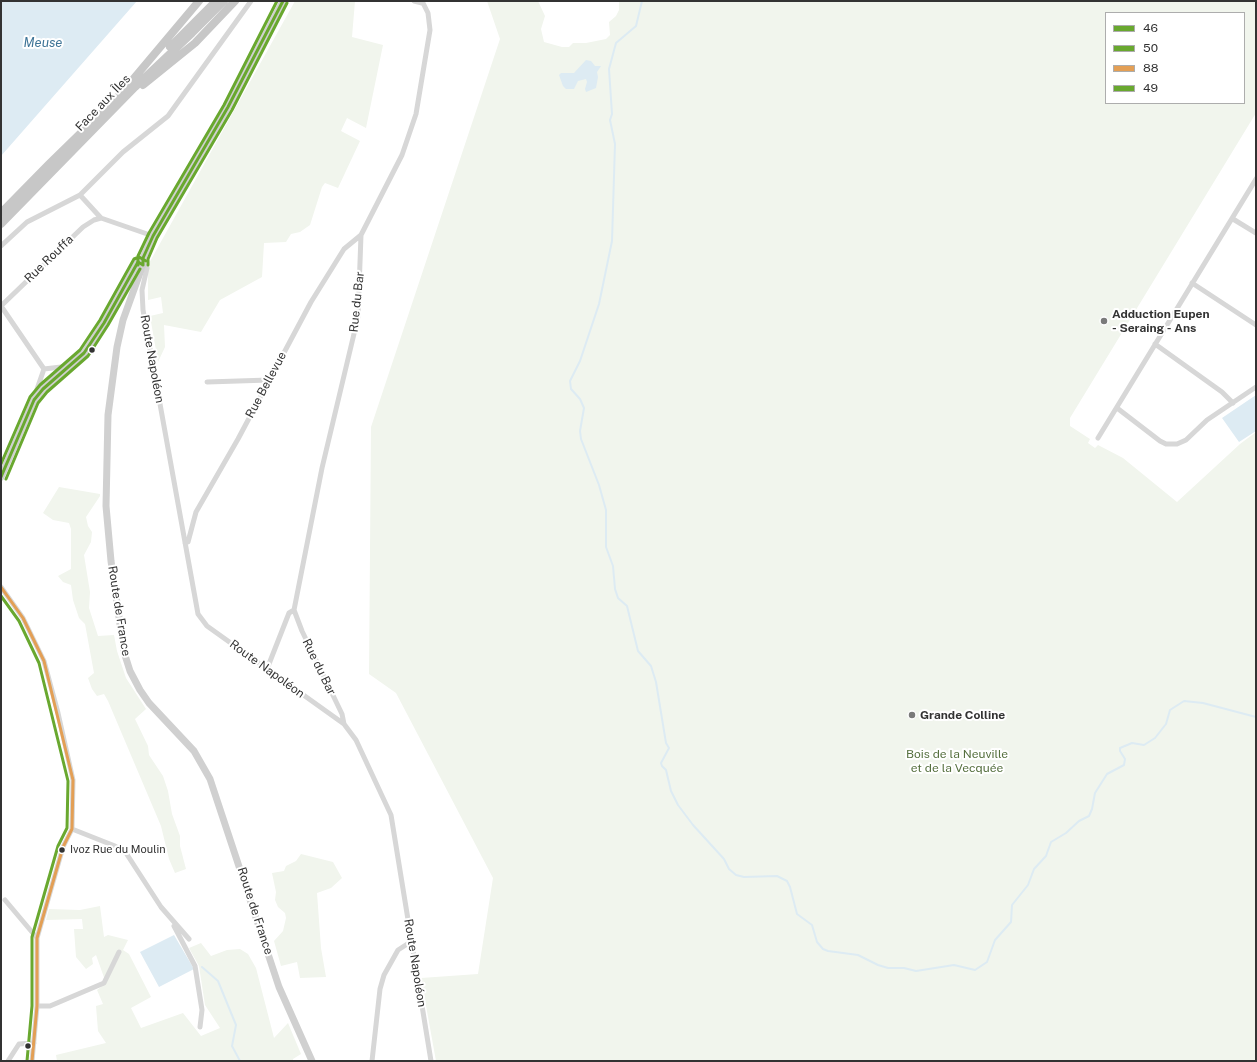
<!DOCTYPE html>
<html>
<head>
<meta charset="utf-8">
<style>
	body { margin:0 }
	#map { position:relative; width:1257px; height:1062px; overflow:hidden; background:#fff; font-family:"Public Sans",sans-serif }
	canvas { display:block }
	.frame { position:absolute; inset:0; border:2px solid #333; pointer-events:none }
	.legend { position:absolute; left:1105px; top:12px; width:140px; height:92px; box-sizing:border-box; background:#fff; border:1px solid #adadad; margin:0; padding:5px 7px; list-style:none; font-size:12px; color:#333 }
	.legend li { display:flex; align-items:center; gap:8px; height:20px }
	.legend b { width:20px; border:1px solid #adadad }
</style>
</head>
<body>
<div id="map">
<canvas width="1257" height="1062"></canvas>
<div class="frame"></div>
<ul class="legend">
<li><b style="height:5px;background:#69a82f"></b>46</li>
<li><b style="height:5px;background:#69a82f"></b>50</li>
<li><b style="height:5px;background:#e39f55"></b>88</li>
<li><b style="height:5px;background:#69a82f"></b>49</li>
</ul>
</div>
<script>
const c = document.querySelector('canvas').getContext('2d');
c.lineJoin = 'round';
function fillPath(path, color) {
  c.fillStyle = color;
  c.fill(path, 'evenodd');
}
function shape(rows) {
  const path = new Path2D();
  for (const r of rows) {
    path.moveTo(r[0], r[1]);
    for (let i = 2; i < r.length; i += 2) path.lineTo(r[i], r[i + 1]);
  }
  return path;
}
function trace(path, color, width, dash) {
  c.strokeStyle = color;
  c.lineWidth = width;
  c.lineCap = dash ? 'butt' : 'round';
  c.setLineDash(dash || []);
  c.stroke(path);
}
function label(font, color, halo, rows, align = 'center') {
  c.font = font + ' "Public Sans",sans-serif';
  c.lineWidth = 4;
  c.setLineDash([]);
  c.textBaseline = 'middle';
  c.strokeStyle = halo;
  c.fillStyle = color;
  for (const [text, x, y, turn = 0] of rows) {
    c.save();
    c.translate(x, y);
    c.rotate((+turn || 0) * Math.PI / 180);
    c.textAlign = isNaN(turn) ? turn : align;
    if (halo) c.strokeText(text, 0, 0);
    c.fillText(text, 0, 0);
    c.restore();
  }
}
const green = shape([
	[295,1,355,1,352,37,383,45,366,128,347,118,341,131,360,141,338,188,325,183,322,187,310,225,300,232,291,234,286,242,264,243,262,277,220,300,201,332,164,325,165,347,158,362,150,316,163,313,161,297,148,300,148,265],
	[487,1,538,1,545,16,541,29,544,42,562,47,569,47,573,43,586,43,606,39,610,35,609,22,616,16,619,10,619,1,1256,1,1256,113,1070,418,1070,426,1090,439,1088,443,1095,448,1098,445,1123,458,1177,502,1240,444,1256,432,1256,1061,436,1061,421,978,478,974,493,878,396,693,369,674,371,427,500,39],
	[1106,13,1244,13,1244,103,1106,103],
	[59,487,100,494,100,496,86,517,88,526,92,532,91,542,84,555,90,592,89,608,98,636,114,635,117,651,126,678,146,709,135,719,148,746,149,755,163,776,168,791,172,814,180,836,180,846,186,869,175,873,169,859,161,826,108,701,104,694,97,696,92,689,88,678,94,673,85,624,79,618,73,600,71,585,63,582,58,576,71,569,71,529,69,523,53,520,43,513],
	[301,854,333,862,342,878,331,888,317,893,321,948,326,977,300,978,297,962,281,966,274,941,283,931,286,918,285,913,278,907,275,900,276,892,272,873,284,871,286,866,296,861],
	[100,906,104,937,108,935,128,940,123,950,129,954,151,997,131,1008,141,1028,183,1013,201,1036,220,1028,205,1005,199,966,189,948,201,943,211,956,227,950,240,949,248,954,256,968,274,1038,288,1023,301,1054,293,1059,293,1061,57,1061,56,1055,106,1043,98,1031,96,1006,103,1004,97,990,106,983,96,955,92,958,93,964,86,969,76,957,74,929,83,929,82,919,46,920,49,909,80,910]
]);
const water = shape([
	[1,1,137,1,1,156],
	[586,60,591,61,595,66,601,66,597,72,598,77,596,88,586,92,585,89,587,82,586,79,578,81,574,89,566,89,563,86,559,75,561,73,574,73],
	[1256,395,1256,431,1239,442,1222,418],
	[174,935,194,969,159,987,140,952]
]);
const stream = shape([
	[642,1,636,26,616,43,609,69,612,114,610,120,615,144,612,241,599,304,580,361,570,381,571,389,580,399,584,408,580,431,581,439,599,485,606,510,606,547,613,566,615,589,618,598,627,606,638,651,651,666,656,682,666,743,669,748,661,763,662,766,666,770,671,791,678,805,693,825,724,859,729,869,736,875,744,877,777,876,787,881,790,887,797,914,812,925,817,942,823,949,828,951,858,955,878,965,888,968,904,968,916,971,954,965,975,970,987,962,995,940,1011,922,1012,905,1028,885,1034,869,1046,856,1051,842,1066,833,1079,821,1089,816,1092,809,1095,793,1107,774,1124,765,1125,759,1120,751,1120,748,1132,743,1144,745,1155,738,1166,724,1170,710,1184,701,1203,703,1256,717],
	[202,967,218,981,236,1025,232,1046,240,1061]
]);
const minor = shape([
	[414,1,422,3],
	[80,195,101,218],
	[1233,219,1256,233],
	[1,246,27,222,80,195,123,152,168,116,251,1],
	[143,265,147,268,142,290,143,310,198,614,207,626,344,724,356,740,391,815,431,1061],
	[1192,283,1256,325],
	[1,306,83,227,94,220,101,218,153,236],
	[1,306,44,369],
	[1155,344,1222,392,1233,403],
	[207,382,269,380],
	[39,393,37,389,44,369,61,367,66,369],
	[1117,408,1160,441,1166,444,1177,444,1186,440,1207,420,1256,387],
	[1098,438,1256,179],
	[185,543,188,542,196,512,238,439,311,302,344,249,361,235],
	[1,587,23,618,44,661,58,713,73,780,72,829,63,847,37,938,37,1006,32,1061],
	[294,610,322,468,358,317,361,235,402,155,416,114,430,30,428,13,422,1],
	[267,669,289,613,294,610,302,631,342,714,344,724],
	[72,829,115,846,126,853,161,907,189,939],
	[5,900,37,938],
	[174,926,195,966,202,1010,200,1027],
	[37,1006,50,1006,104,983,119,952],
	[8,1061,19,1044,34,1043],
	[372,1061,380,989,384,975,398,950,412,941]
]);
const secondary = shape([
	[283,1,228,107,153,236,143,258,141,270,123,320,117,347,108,415,106,506,111,561,124,652,130,671,140,690,149,703,194,751,210,779,279,987,312,1061],
	[1,477,34,400,43,389,84,353,104,323,138,262,143,265]
]);
const trunk = shape([
	[170,47,216,1],
	[130,83,199,1],
	[143,85,195,43,235,1],
	[1,213,49,164,135,80],
	[1,224,135,87,192,33,224,1]
]);
const bus1 = shape([
	[143,265,143,258,153,236,228,107,283,1],
	[1,477,34,400,43,389,84,353,104,323,138,262,143,265]
]);
const bus2 = shape([
	[148,265,148,259,157,238,232,110,287,3],
	[6,479,38,403,47,392,88,356,108,325,140,269],
	[1,596,19,621,39,663,68,781,67,828,58,846,32,937,32,1006,27,1061]
]);
const bus3 = shape([
	[1,587,23,618,44,661,73,780,72,829,63,847,37,938,37,1006,32,1061]
]);
const bus4 = shape([
	[138,265,138,256,149,233,224,105,277,1],
	[1,464,30,397,40,385,80,350,100,320,134,259,139,257,146,261]
]);
const markers = [
	[1104,321,4,"#7a7a7a"],
	[92,350,3.5,"#333"],
	[912,715,4,"#7a7a7a"],
	[62,850,3.5,"#333"],
	[28,1046,3.5,"#333"]
];
const busNames = [
	["Ivoz Rue du Moulin",70,850]
];
const streetNames = [
	["Face aux Îles",103,103,-46],
	["Rue Rouffa",49,259,-44],
	["Rue du Bar",357,302,-84],
	["Route Napoléon",152,359,80],
	["Rue Bellevue",266,385,-62],
	["Route de France",119,611,81],
	["Rue du Bar",319,667,64],
	["Route Napoléon",267,669,36],
	["Route de France",255,911,72],
	["Route Napoléon",415,963,81]
];
const poiNames = [
	["Adduction Eupen",1112,314],
	["- Seraing - Ans",1112,328],
	["Grande Colline",920,715]
];
const parkNames = [
	["Bois de la Neuville",957,754],
	["et de la Vecquée",957,768]
];
const waterNames = [
	["Meuse",43,43]
];
fillPath(green, '#f1f5ed');
fillPath(water, '#ddebf3');
trace(stream, '#ddebf3', 2);
trace(minor, '#d7d7d7', 5);
trace(secondary, '#d0d0d0', 7);
trace(trunk, '#c7c7c7', 8);
trace(bus1, '#69a82f', 3);
trace(bus2, '#69a82f', 3);
trace(bus3, '#e39f55', 3);
trace(bus4, '#69a82f', 3);
for (const [x, y, r, color] of markers) {
  const dot = new Path2D();
  dot.arc(x, y, r, 0, 2 * Math.PI);
  c.fillStyle = color;
  c.fill(dot);
  trace(dot, '#fff', 1.5);
}
label('11px', '#333', '#fff', busNames, 'left');
label('12px', '#333', '#fff', streetNames);
label('bold 12px', '#333', '#fff', poiNames, 'left');
label('12px', '#56703f', '#fff', parkNames);
label('italic 13px', '#3f7597', '#fff', waterNames);
</script>
</body>
</html>
